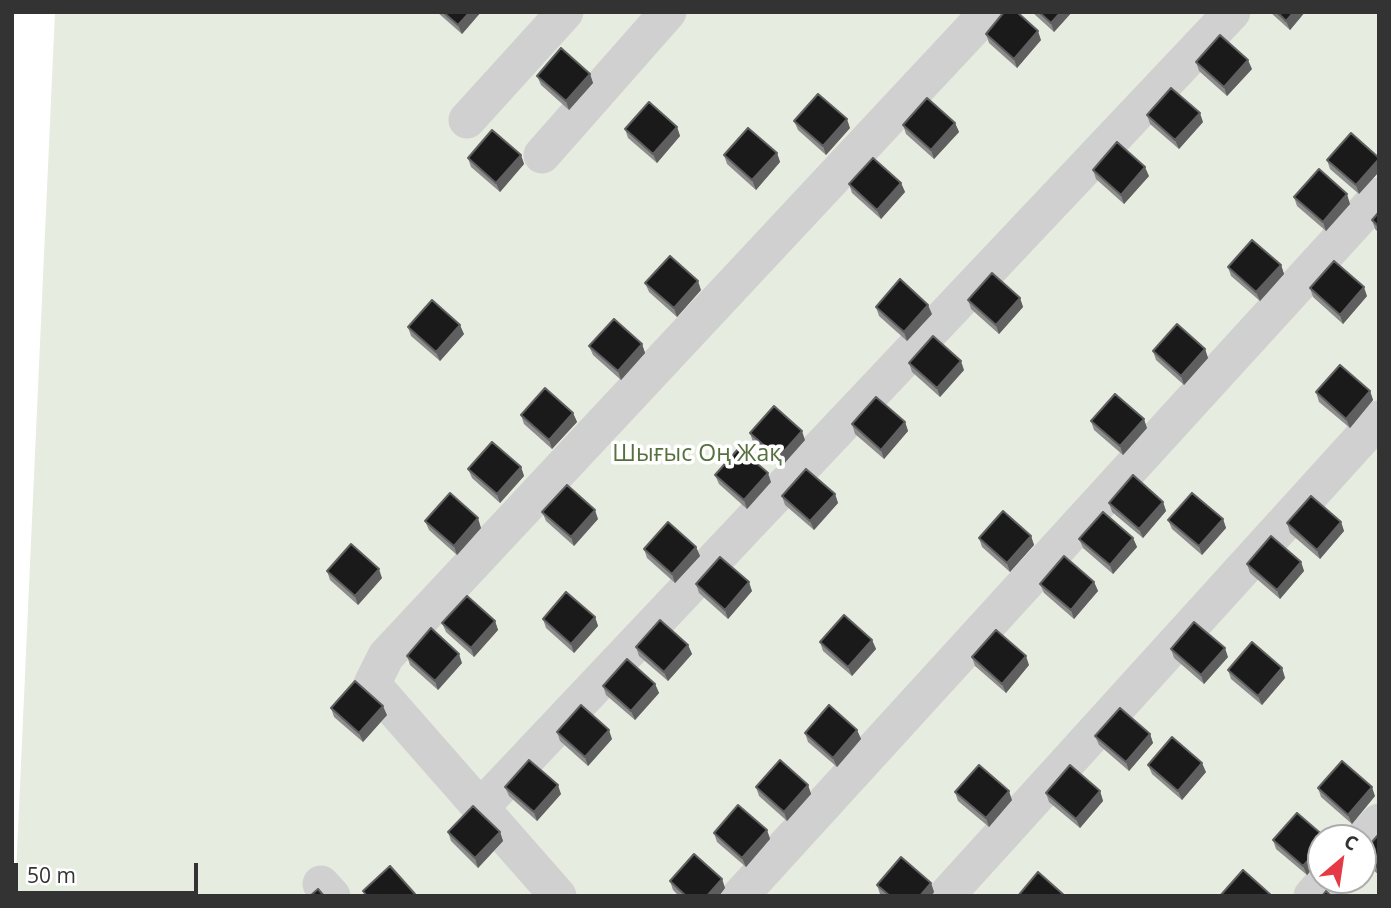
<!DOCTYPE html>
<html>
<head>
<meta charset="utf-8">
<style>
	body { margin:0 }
	#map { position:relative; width:1391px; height:908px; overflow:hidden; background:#fff; font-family:"Open Sans",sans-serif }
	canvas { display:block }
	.frame { position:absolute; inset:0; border:14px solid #333; pointer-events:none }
	.north { position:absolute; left:1307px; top:824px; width:70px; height:70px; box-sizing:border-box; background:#fff; border:2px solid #adadad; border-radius:50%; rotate:29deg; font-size:19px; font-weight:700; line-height:28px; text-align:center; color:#333 }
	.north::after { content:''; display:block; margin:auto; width:24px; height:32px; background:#e63946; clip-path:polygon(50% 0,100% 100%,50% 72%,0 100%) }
	.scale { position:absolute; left:14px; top:863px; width:184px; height:32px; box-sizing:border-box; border:4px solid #333; border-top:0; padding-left:9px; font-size:21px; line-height:24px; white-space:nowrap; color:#333; -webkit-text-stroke:5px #fff; paint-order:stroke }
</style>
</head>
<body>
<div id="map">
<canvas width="1391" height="908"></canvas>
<div class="frame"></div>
<div class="north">С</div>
<div class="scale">50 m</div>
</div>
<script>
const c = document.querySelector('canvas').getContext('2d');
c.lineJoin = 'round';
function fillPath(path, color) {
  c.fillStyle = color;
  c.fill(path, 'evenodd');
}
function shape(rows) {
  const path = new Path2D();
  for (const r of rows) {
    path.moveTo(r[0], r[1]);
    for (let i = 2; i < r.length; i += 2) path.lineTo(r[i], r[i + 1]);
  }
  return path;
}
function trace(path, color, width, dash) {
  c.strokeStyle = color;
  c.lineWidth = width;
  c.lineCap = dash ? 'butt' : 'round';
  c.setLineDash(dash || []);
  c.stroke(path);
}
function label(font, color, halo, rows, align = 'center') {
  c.font = font + ' "Open Sans",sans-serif';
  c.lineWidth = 7;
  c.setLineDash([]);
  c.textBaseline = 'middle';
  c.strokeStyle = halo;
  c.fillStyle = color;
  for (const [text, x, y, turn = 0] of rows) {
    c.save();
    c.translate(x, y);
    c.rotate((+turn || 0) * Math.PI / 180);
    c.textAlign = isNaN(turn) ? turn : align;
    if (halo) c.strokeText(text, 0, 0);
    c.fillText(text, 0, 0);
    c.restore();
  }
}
const green = shape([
	[55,12,1379,12,1379,896,15,896],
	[1321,838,1363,838,1363,880,1321,880]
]);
const minor = shape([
	[467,120,565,12],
	[542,155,668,12],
	[480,808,1232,12],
	[1363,839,1379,822],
	[321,884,332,896],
	[558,896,372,684,386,656,988,12],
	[740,896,1379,196],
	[946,896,1379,419],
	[1312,896,1326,880]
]);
const wall = shape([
	[437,12,481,12,462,34],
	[1032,12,1072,12,1054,32],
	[1270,12,1305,12,1290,30],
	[986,34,1041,40,1017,68,989,43],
	[1196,62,1252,69,1227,96,1199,71],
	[590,74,593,83,569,110,541,85,537,76],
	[1147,115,1203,122,1179,149,1150,124],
	[794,121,850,128,826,155,798,130],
	[955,123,959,132,934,159,906,134,903,125],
	[677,127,680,136,657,163,628,138,625,129],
	[1351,133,1359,194,1330,169,1327,160],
	[777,153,780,162,756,190,727,164,724,155],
	[521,155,524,164,500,192,471,167,468,158],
	[1093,170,1149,176,1124,204,1096,179],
	[901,183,905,192,881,219,852,193,849,184],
	[1294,197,1350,204,1326,231,1297,206],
	[1379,212,1379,233,1375,229,1372,220],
	[1281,265,1284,274,1260,301,1231,276,1228,267],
	[645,283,701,290,677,317,649,292],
	[1310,288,1367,296,1343,324,1313,297],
	[1020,298,1023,307,999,334,971,309,968,300],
	[876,307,932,314,907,341,879,316],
	[408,327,464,334,440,361,411,336],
	[642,344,645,353,621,380,593,355,589,346],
	[1205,349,1208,358,1184,385,1156,360,1153,351],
	[909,363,964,370,940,397,912,372],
	[1370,391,1373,400,1350,428,1319,402,1316,392],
	[573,413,577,422,552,449,524,424,521,415],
	[1091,421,1147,428,1123,455,1094,430],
	[905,422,908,431,884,459,855,434,852,424],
	[750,433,805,440,781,467,753,442],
	[521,467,524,476,500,503,472,478,468,469],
	[715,475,771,482,747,509,719,484],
	[835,494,838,503,814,530,785,505,782,496],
	[1163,502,1166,511,1143,538,1112,512,1109,503],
	[542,512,598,519,574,546,546,521],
	[1223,519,1226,528,1202,555,1172,529,1168,520],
	[425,521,481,528,457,555,429,530],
	[1341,522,1344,531,1320,559,1290,533,1287,523],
	[1031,536,1034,545,1010,572,982,547,979,538],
	[1133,538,1137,547,1113,574,1083,548,1079,539],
	[696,547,700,556,675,583,647,558,644,549],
	[1301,562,1304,571,1280,599,1250,573,1247,564],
	[327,571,382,578,358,605,330,580],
	[1094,582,1098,591,1074,619,1044,593,1040,584],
	[696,584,752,591,728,619,699,593],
	[595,617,598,626,574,653,546,628,543,619],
	[495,621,498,630,474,657,446,632,442,623],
	[872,640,876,649,852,676,823,651,820,642],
	[688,645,692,654,668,681,639,656,636,647],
	[1171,649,1228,657,1204,684,1174,658],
	[407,656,462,663,438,690,410,665],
	[972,657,1029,665,1006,693,975,666],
	[1282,668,1285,678,1262,705,1231,679,1228,670],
	[655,684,659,693,635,720,606,695,603,686],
	[331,708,387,715,363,742,334,717],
	[857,730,861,739,837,767,808,742,805,733],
	[557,732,612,739,588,766,560,741],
	[1150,734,1153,743,1129,771,1099,745,1095,736],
	[1148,765,1206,772,1182,800,1152,774],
	[808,785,811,794,787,821,759,796,756,787],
	[505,787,561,794,537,821,509,796],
	[1318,788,1375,796,1352,824,1321,797],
	[1100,791,1103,801,1080,828,1049,802,1046,793],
	[955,792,1012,800,989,827,958,801],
	[767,830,770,839,746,867,717,842,714,833],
	[448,832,500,832,503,841,478,868,451,841],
	[1379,834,1379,875,1365,863,1363,858,1363,852],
	[1321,838,1321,859,1307,875,1276,849,1273,840],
	[722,879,725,888,719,896,679,896,673,890,670,881],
	[931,883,934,892,931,896,883,896,880,894,877,885]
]);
const shadedWall = shape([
	[470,12,481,12,462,34,458,25],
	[1061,12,1072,12,1054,32,1051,23],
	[1294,12,1305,12,1290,30,1286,21],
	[1038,31,1041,40,1017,68,1014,59],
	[1248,60,1252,69,1227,96,1224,87],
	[590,74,593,83,569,110,566,101],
	[1200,113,1203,122,1179,149,1175,140],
	[847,119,850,128,826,155,823,146],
	[955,123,959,132,934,159,931,150],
	[677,127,680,136,657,163,653,154],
	[777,153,780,162,756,190,752,180],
	[521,155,524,164,500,192,496,183],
	[1379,159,1379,172,1359,194,1356,185],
	[1145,167,1149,176,1124,204,1121,195],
	[901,183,905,192,881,219,877,210],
	[1347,194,1350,204,1326,231,1323,222],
	[1281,265,1284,274,1260,301,1256,292],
	[698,281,701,290,677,317,674,308],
	[1364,287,1367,296,1343,324,1340,315],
	[1020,298,1023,307,999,334,996,325],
	[928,305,932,314,907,341,904,332],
	[460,325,464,334,440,361,436,352],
	[642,344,645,353,621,380,618,371],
	[1205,349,1208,358,1184,385,1181,376],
	[961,361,964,370,940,397,937,388],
	[1370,391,1373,400,1350,428,1346,419],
	[573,413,577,422,552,449,549,440],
	[1144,419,1147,428,1123,455,1120,446],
	[905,422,908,431,884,459,881,450],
	[802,431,805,440,781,467,778,458],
	[521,467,524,476,500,503,497,494],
	[768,473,771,482,747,509,744,500],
	[835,494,838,503,814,530,810,521],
	[1163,502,1166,511,1143,538,1139,529],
	[595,510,598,519,574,546,571,537],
	[478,518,481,528,457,555,454,546],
	[1223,519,1226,528,1202,555,1199,546],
	[1341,522,1344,531,1320,559,1317,550],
	[1031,536,1034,545,1010,572,1007,563],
	[1133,538,1137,547,1113,574,1110,565],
	[696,547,700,556,675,583,672,574],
	[1301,562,1304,571,1280,599,1277,590],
	[379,569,382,578,358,605,355,596],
	[749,582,752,591,728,619,725,610],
	[1094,582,1098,591,1074,619,1071,610],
	[595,617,598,626,574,653,571,644],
	[495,621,498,630,474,657,471,648],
	[872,640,876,649,852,676,848,667],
	[688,645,692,654,668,681,664,672],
	[1225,648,1228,657,1204,684,1201,675],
	[459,654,462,663,438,690,435,681],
	[1026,656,1029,665,1006,693,1002,684],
	[1282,668,1285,678,1262,705,1258,696],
	[655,684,659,693,635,720,631,711],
	[383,706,387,715,363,742,359,733],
	[609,730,612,739,588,766,585,757],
	[857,730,861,739,837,767,833,758],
	[1150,734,1153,743,1129,771,1126,762],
	[1202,763,1206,772,1182,800,1178,791],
	[558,785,561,794,537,821,534,812],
	[808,785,811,794,787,821,784,812],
	[1372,787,1375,796,1352,824,1348,815],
	[1009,791,1012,800,989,827,986,818],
	[1100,791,1103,801,1080,828,1076,819],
	[767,830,770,839,746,867,742,858],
	[500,832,503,841,478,868,475,858],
	[1321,846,1321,859,1307,875,1303,866],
	[722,879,725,888,719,896,707,896],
	[931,883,934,892,931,896,920,896]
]);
const building = shape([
	[443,12,470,12,458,25,443,12],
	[1004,12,1017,12,1038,31,1014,59,986,34,1004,12],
	[1039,12,1061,12,1051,23,1039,12],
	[1277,12,1294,12,1286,21,1277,12],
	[1220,35,1248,60,1224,87,1196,62,1220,35],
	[561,48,590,74,566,101,537,76,561,48],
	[1171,88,1200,113,1175,140,1147,115,1171,88],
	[818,94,847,119,823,146,794,121,818,94],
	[927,98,955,123,931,150,903,125,927,98],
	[649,102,677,127,653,154,625,129,649,102],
	[748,128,777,153,752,180,724,155,748,128],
	[492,130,521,155,496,183,468,158,492,130],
	[1351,133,1379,158,1379,159,1356,185,1327,160,1351,133],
	[1117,142,1145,167,1121,195,1093,170,1117,142],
	[873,158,901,183,877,210,849,184,873,158],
	[1319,169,1347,194,1323,222,1294,197,1319,169],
	[1379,212,1379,227,1372,220,1379,212],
	[1252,240,1281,265,1256,292,1228,267,1252,240],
	[670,256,698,281,674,308,645,283,670,256],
	[1334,261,1364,287,1340,315,1310,288,1334,261],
	[992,273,1020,298,996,325,968,300,992,273],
	[900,279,928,305,904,332,876,307,900,279],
	[432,300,460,325,436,352,408,327,432,300],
	[614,319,642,344,618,371,589,346,614,319],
	[1177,324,1205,349,1181,376,1153,351,1177,324],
	[933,336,961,361,937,388,909,363,933,336],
	[1340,365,1370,391,1346,419,1316,392,1340,365],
	[545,388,573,413,549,440,521,415,545,388],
	[1115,394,1144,419,1120,446,1091,421,1115,394],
	[876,397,905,422,881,450,852,424,876,397],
	[774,406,802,431,778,458,750,433,774,406],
	[492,442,521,467,497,494,468,469,492,442],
	[739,448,768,473,744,500,715,475,739,448],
	[806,469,835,494,810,521,782,496,806,469],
	[1133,475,1163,502,1139,529,1109,503,1133,475],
	[567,485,595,510,571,537,542,512,567,485],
	[450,493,478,518,454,546,425,521,450,493],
	[1192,493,1223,519,1199,546,1168,520,1192,493],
	[1311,496,1341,522,1317,550,1287,523,1311,496],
	[1003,511,1031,536,1007,563,979,538,1003,511],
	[1103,512,1133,538,1110,565,1079,539,1103,512],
	[668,522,696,547,672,574,644,549,668,522],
	[1271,536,1301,562,1277,590,1247,564,1271,536],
	[351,544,379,569,355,596,327,571,351,544],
	[1064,556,1094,582,1071,610,1040,584,1064,556],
	[720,557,749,582,725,610,696,584,720,557],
	[566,592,595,617,571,644,543,619,566,592],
	[467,596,495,621,471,648,442,623,467,596],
	[844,615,872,640,848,667,820,642,844,615],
	[660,620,688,645,664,672,636,647,660,620],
	[1194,622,1225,648,1201,675,1171,649,1194,622],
	[431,628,459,654,435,681,407,656,431,628],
	[996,630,1026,656,1002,684,972,657,996,630],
	[1252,642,1282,668,1258,696,1228,670,1252,642],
	[627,659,655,684,631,711,603,686,627,659],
	[355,681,383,706,359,733,331,708,355,681],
	[581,705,609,730,585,757,557,732,581,705],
	[829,705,857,730,833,758,805,733,829,705],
	[1120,708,1150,734,1126,762,1095,736,1120,708],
	[1172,737,1202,763,1178,791,1148,765,1172,737],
	[529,760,558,785,534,812,505,787,529,760],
	[780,760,808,785,784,812,756,787,780,760],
	[1342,761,1372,787,1348,815,1318,788,1342,761],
	[979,765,1009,791,986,818,955,792,979,765],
	[1070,765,1100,791,1076,819,1046,793,1070,765],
	[738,805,767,830,742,858,714,833,738,805],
	[473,806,500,832,475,858,448,832,473,806],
	[1297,813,1326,838,1321,838,1321,846,1303,866,1273,840,1297,813],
	[1379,834,1379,869,1363,855,1363,852,1379,834],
	[694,854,722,879,707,896,686,896,670,881,694,854],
	[901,857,931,883,920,896,890,896,877,885,901,857],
	[390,866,415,894,414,896,367,896,363,891,390,866],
	[1243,870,1272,896,1220,896,1243,870],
	[1038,872,1065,896,1018,896,1038,872],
	[318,889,324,896,310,896,318,889],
	[1326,891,1331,896,1322,896,1326,891]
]);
const parkNames = [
	["Шығыс Оң Жақ",697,454]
];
fillPath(green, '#e6ecdf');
trace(minor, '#d0d0d0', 37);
fillPath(wall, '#8c8c8c');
fillPath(shadedWall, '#5f5f5f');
fillPath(building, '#1a1a1a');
trace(building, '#5f5f5f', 2);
label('23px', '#56703f', '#fff', parkNames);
</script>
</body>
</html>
